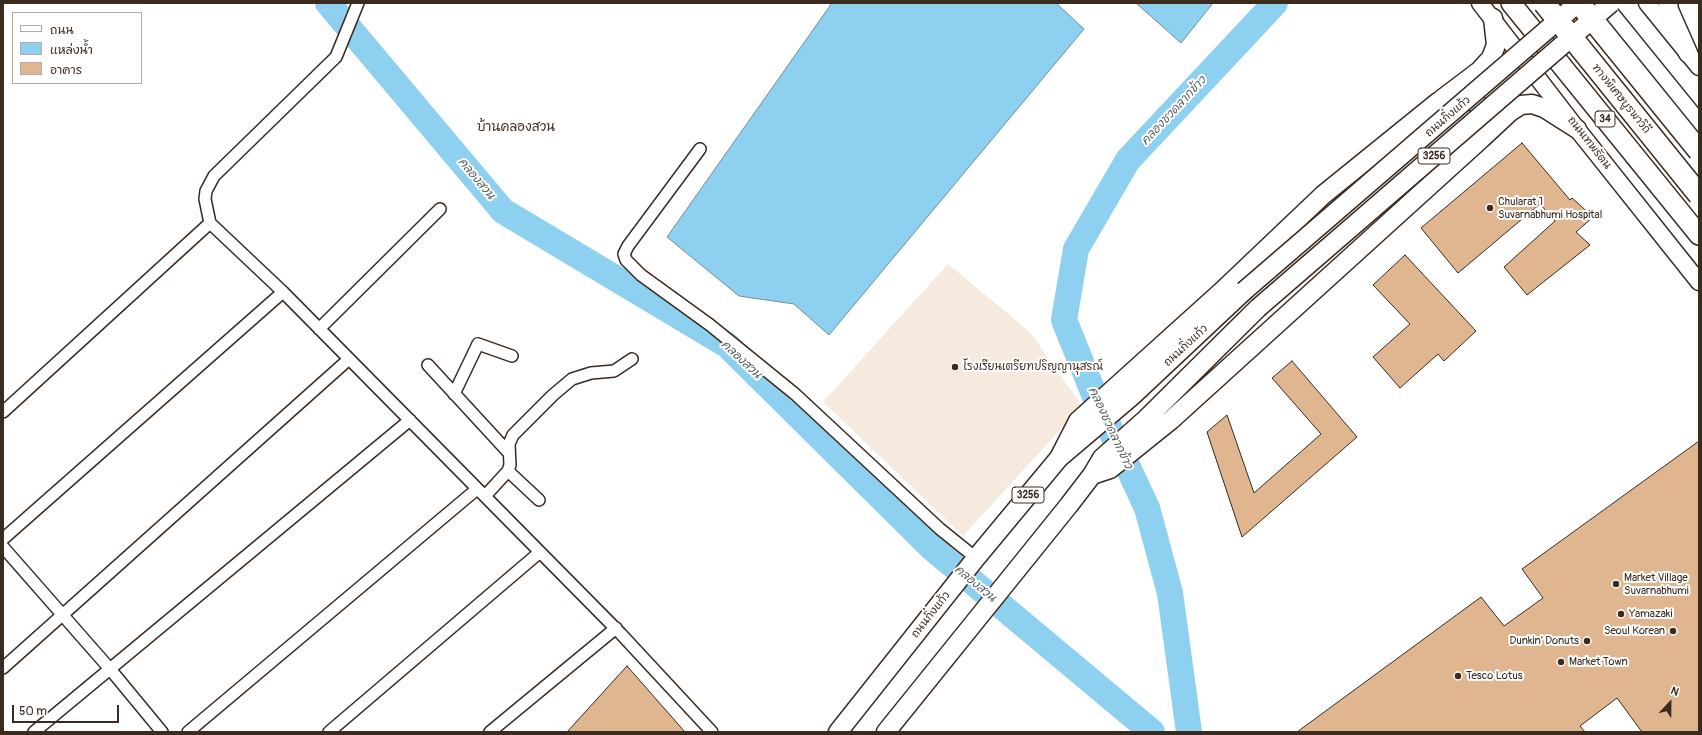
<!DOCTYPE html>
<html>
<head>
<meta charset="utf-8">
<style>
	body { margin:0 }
	#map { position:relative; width:1702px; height:735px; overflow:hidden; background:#fff; font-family:Pangolin,"Playpen Sans Thai",sans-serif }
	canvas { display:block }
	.frame { position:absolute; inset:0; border:4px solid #3b2a1e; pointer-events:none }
	.legend { position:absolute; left:12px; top:12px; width:130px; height:72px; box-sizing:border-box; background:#fff; border:1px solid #b1aaa5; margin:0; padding:5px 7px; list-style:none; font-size:12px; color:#3b2a1e }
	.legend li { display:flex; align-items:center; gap:8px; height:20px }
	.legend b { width:20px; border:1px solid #b1aaa5 }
	.north { position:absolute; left:1650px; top:683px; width:40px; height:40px; -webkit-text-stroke:3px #fff; paint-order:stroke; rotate:22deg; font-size:11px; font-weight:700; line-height:16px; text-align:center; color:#3b2a1e }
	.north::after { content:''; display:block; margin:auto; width:14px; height:18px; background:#3b2a1e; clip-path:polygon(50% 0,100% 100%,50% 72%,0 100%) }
	.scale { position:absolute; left:12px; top:705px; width:107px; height:18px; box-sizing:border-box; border:2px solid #3b2a1e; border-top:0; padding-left:5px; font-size:12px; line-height:14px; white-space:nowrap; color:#3b2a1e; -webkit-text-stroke:3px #fff; paint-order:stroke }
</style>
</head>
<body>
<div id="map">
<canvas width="1702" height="735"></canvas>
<div class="frame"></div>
<ul class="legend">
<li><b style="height:5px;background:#fff"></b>ถนน</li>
<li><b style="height:11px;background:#8ed0f0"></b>แหล่งน้ำ</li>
<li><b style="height:11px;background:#e0b691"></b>อาคาร</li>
</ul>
<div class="north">N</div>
<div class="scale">50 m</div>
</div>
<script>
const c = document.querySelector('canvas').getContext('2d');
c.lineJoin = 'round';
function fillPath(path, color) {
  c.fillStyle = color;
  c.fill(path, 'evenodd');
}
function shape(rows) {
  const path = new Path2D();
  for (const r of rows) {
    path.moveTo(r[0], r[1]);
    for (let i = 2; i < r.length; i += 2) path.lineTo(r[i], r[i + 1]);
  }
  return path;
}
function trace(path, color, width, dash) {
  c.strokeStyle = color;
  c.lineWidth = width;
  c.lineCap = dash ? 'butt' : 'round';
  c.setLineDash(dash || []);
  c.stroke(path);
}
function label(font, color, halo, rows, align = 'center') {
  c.font = font + ' Pangolin,"Playpen Sans Thai",sans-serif';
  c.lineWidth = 4;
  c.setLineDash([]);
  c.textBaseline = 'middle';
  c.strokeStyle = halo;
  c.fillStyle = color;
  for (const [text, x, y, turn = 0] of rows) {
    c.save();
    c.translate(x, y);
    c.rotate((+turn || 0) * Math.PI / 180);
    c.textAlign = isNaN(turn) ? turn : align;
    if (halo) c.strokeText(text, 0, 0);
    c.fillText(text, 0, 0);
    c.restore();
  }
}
const built = shape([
	[948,264,1030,332,1082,406,963,536,823,402]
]);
const water = shape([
	[832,3,1056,3,1084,29,829,335,794,304,739,296,667,237,832,3],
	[1136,3,1213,3,1181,43,1136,3]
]);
const river = shape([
	[328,3,503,211,727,345,932,548,1152,732],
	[1189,732,1170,593,1147,508,1096,399,1064,320,1076,249,1128,160,1275,3]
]);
const building = shape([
	[1522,143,1570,200,1572,198,1593,217,1576,232,1590,245,1527,295,1504,267,1555,221,1540,204,1458,273,1421,228,1522,143],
	[1405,255,1476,331,1444,361,1438,354,1400,388,1373,357,1410,324,1373,285,1405,255],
	[1292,361,1357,437,1242,537,1207,432,1227,415,1254,493,1321,434,1272,378,1292,361],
	[1699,441,1699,732,1642,732,1617,698,1580,726,1585,732,1297,732,1481,597,1504,626,1543,598,1522,569,1699,441],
	[627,666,685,732,567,732,627,666]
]);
const minor = shape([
	[358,3,336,57,214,176,206,191,205,199,210,223,283,292,621,634,712,732],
	[700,149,628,246,624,254,626,260,641,275,710,325,795,394,940,529,976,558],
	[319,329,440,209],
	[428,365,509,453],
	[454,394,478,344,512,356],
	[3,412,210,223],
	[508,471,539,500],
	[485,496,508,471,510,465,509,444,513,435,553,395,572,379,591,373,614,371,632,359],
	[3,539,283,292],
	[3,547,110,669,162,732],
	[3,668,349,359],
	[34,732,410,420],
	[188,732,477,489],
	[329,732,540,552],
	[490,732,616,628]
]);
const secondary = shape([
	[1480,3,1577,129,1699,282],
	[1647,3,1699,67]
]);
const primary = shape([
	[1668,3,1669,10,1688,53],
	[1442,99,1479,71,1491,58,1496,45,1493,18],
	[1481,139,1510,112,1521,105,1532,104,1544,108,1577,129],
	[1059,458,1078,421,1221,292,1323,195,1438,102,1451,95,1464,97,1476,103,1480,107,1483,119,1481,139,1171,420,1110,469,1092,475],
	[838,732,976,558,1059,458,1131,397,1244,291],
	[886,732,1069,505,1092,475,1102,458,1146,419,1258,308]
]);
const trunk = shape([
	[1511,3,1699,235],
	[1600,3,1699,125]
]);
const primaryBridge = shape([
	[1244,291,1578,3],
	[1258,308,1611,3]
]);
const motorwayBridge = shape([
	[1544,3,1699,195],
	[1579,3,1699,151]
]);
const markers = [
	[1490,208,4,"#3b2a1e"],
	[955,367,4,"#3b2a1e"],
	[1616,584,4,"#3b2a1e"],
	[1621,614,4,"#3b2a1e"],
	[1673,631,4,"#3b2a1e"],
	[1587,641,4,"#3b2a1e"],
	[1561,662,4,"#3b2a1e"],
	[1458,676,4,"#3b2a1e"]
];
const shields = [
	[1605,119,20],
	[1434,156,32],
	[1028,495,32]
];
const shieldNames = [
	["34",1605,119],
	["3256",1434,156],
	["3256",1028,495]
];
const streetNames = [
	["ทางพิเศษบูรพาวิถี",1621,99,51],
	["ถนนกิ่งแก้ว",1448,117,-41],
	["ถนนเทพรัตน",1589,143,52],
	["ถนนกิ่งแก้ว",1186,346,-43],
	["ถนนกิ่งแก้ว",931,615,-52]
];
const poiNames = [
	["Chularat 1",1498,202],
	["Suvarnabhumi Hospital",1498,215],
	["โรงเรียนเตรียทปริญญานุสรณ์",963,367],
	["Market Village",1624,578],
	["Suvarnabhumi",1624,591],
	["Yamazaki",1629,614],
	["Seoul Korean",1665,631,"right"],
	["Dunkin' Donuts",1579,641,"right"],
	["Market Town",1569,662],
	["Tesco Lotus",1466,676]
];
const waterNames = [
	["คลองชวดลากข้าว",1174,111,-47],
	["คลองสวน",476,179,50],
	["คลองสวน",741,360,43],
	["คลองชวดลากข้าว",1110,428,65],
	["คลองสวน",975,584,40]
];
const quarterNames = [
	["บ้านคลองสวน",516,128]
];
fillPath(built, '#f6e9de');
fillPath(water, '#8ed0f0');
trace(water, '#6d8e9c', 1);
trace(river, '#8ed0f0', 26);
fillPath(building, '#e0b691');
trace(building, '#3b2a1e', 1);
trace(minor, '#3b2a1e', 14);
trace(secondary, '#3b2a1e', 19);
trace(primary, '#3b2a1e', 21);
trace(trunk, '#3b2a1e', 22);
trace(minor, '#fff', 11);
trace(secondary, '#fff', 16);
trace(primary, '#fff', 18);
trace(trunk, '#fff', 19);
trace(primaryBridge, '#3b2a1e', 21, []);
trace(motorwayBridge, '#3b2a1e', 24, []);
trace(primaryBridge, '#fff', 18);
trace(motorwayBridge, '#fff', 21);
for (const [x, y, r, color] of markers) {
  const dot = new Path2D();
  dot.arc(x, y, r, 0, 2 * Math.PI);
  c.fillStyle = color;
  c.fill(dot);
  trace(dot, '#fff', 1.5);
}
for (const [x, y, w] of shields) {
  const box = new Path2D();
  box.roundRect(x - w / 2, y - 8, w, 16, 3);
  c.fillStyle = '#fff';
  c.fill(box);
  trace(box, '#3b2a1e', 1);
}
label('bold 10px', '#3b2a1e', null, shieldNames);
label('11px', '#3b2a1e', '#fff', streetNames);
label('11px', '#3b2a1e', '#fff', poiNames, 'left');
label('italic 12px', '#545c5d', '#fff', waterNames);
label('13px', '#3b2a1e', '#fff', quarterNames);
</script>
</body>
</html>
